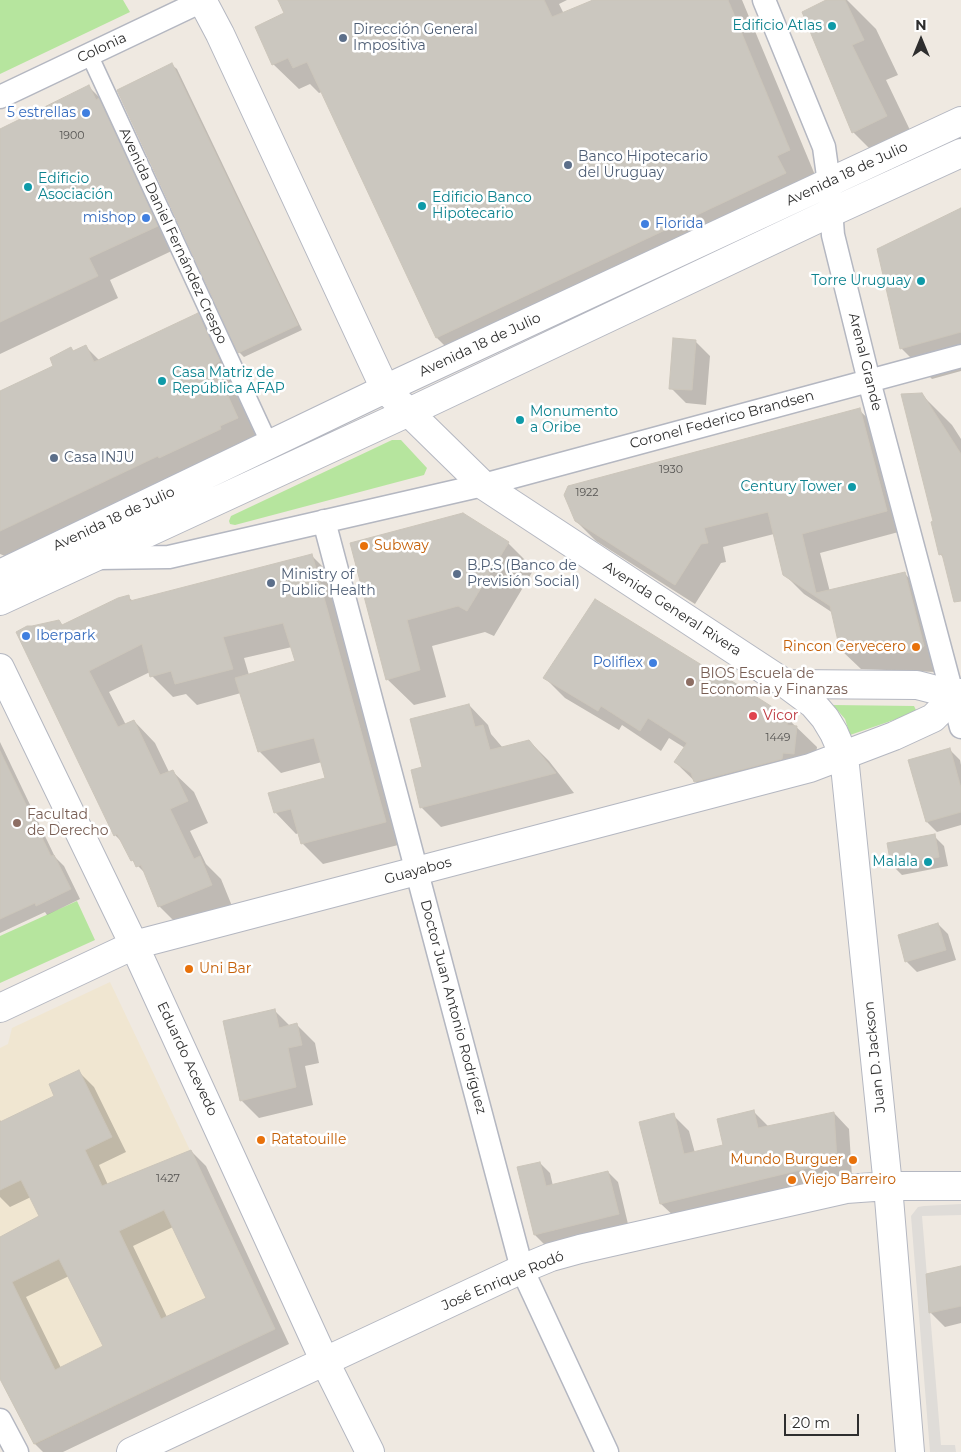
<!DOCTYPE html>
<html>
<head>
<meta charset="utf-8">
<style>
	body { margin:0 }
	#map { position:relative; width:961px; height:1452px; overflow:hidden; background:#efe9e1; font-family:Montserrat,sans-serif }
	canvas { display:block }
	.north { position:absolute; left:896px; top:15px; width:50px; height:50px; -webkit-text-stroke:4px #fff; paint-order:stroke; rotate:0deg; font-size:14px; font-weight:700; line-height:20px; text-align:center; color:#2e2e2e }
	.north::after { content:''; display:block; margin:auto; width:18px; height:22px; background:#2e2e2e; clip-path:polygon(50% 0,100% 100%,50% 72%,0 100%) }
	.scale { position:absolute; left:784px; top:1414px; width:75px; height:22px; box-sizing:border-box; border:2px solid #2e2e2e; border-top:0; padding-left:6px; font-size:15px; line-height:18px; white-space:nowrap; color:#2e2e2e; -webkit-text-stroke:4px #fff; paint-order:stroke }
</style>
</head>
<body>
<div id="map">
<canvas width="961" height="1452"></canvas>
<div class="north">N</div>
<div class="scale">20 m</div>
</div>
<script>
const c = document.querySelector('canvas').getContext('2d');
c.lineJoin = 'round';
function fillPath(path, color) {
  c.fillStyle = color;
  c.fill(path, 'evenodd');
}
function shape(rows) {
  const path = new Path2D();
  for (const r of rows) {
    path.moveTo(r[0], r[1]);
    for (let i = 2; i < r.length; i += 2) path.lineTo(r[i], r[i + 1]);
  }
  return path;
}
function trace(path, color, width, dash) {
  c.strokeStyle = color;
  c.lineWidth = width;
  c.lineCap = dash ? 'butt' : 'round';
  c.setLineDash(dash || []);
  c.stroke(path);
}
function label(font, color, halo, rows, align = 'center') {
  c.font = font + ' Montserrat,sans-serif';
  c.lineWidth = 5;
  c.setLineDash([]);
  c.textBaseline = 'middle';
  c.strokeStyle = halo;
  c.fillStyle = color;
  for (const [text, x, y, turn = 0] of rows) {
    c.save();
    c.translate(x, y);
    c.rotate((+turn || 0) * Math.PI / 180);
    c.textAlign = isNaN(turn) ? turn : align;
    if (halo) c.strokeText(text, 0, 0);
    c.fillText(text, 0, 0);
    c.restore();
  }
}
const education = shape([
	[110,982,275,1329,34,1445,0,1379,0,1048,8,1044,12,1028]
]);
const green = shape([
	[0,0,123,0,130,12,0,74],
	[392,440,401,440,427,468,424,475,235,525,230,524,229,521,231,516],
	[833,705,914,706,917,712,850,735,845,719],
	[77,901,95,940,0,983,0,936]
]);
const plaza = shape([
	[961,1204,961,1215,922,1216,941,1445,955,1445,956,1452,930,1452,911,1216,918,1207,924,1206]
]);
const shadow = shape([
	[280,0,567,0,559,4,564,14,596,0,742,0,815,175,462,363,437,338,322,92,319,93,310,84,299,89,273,64,286,14],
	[829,0,847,0,876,29,898,75,886,80,920,151,888,167,853,132,804,12],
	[172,65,177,69,302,330,244,357,239,352],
	[89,87,110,108,178,248,110,280,118,298,0,354,0,130],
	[961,210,961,371,932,379,901,348],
	[198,315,219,336,234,386,258,440,10,558,0,554,0,393,55,366,74,352,86,347,100,361],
	[695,341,710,356,706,405,686,403,671,388],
	[922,395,952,425,961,439,961,601,944,558,940,554,935,522],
	[859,410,879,429,906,530,820,553,830,592,904,573,924,593,936,672,861,669,841,650,833,613,804,594,784,574,774,534,723,547,726,562,721,563,695,604,596,541,576,521],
	[352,543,508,543,534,569,494,636,485,632,432,646,446,697,414,705,387,679],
	[312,556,333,577,406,843,323,864,302,843,299,833,296,834,275,812,327,779,322,762,281,773,259,751,241,693,197,705,186,694,173,697,152,676,150,672,109,692,126,725,134,721,155,743,169,772,172,771,194,792,208,823,190,831,206,864,221,879,232,906,180,927,159,906,147,875,132,860,124,844,115,835,58,621,63,626,128,597,133,601],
	[292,647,296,662,249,675,244,658],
	[545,678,787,718,817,747,814,774,716,802,675,762,685,748,669,738,661,751,622,725,619,730,565,698],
	[469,705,488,725,491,734,503,748,529,741,549,761,574,793,441,827,421,807,424,768],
	[0,742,55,857,64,866,80,899,47,915,45,912,0,933],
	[950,750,960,760,961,765,961,825,937,832,927,822],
	[934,836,944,846,948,866,902,875,892,865],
	[938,924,948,934,956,960,917,972,907,962,899,936],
	[275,1011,290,1026,297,1025,315,1043,319,1063,305,1066,313,1105,259,1118,241,1100],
	[79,1072,94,1087,126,1152,99,1165,108,1185,191,1151,206,1166,289,1344,63,1452,43,1452,35,1444,0,1377,0,1238,40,1217,31,1197,10,1207,0,1197,0,1120,2,1123,56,1097],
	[173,1227,207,1298,167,1317,133,1246],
	[69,1276,105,1347,61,1368,26,1297],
	[754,1112,769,1127,834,1113,849,1129,852,1177,677,1219,661,1204,673,1115,689,1131,695,1153,725,1145],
	[540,1163,550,1173,553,1186,608,1172,618,1182,628,1224,545,1245,535,1235],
	[961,1267,961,1323,945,1327,930,1312]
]);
const building = shape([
	[278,0,544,0,552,17,593,0,728,0,790,150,777,156,786,173,436,338,307,62,293,68,288,58,272,65,255,27,284,13,278,0],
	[826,0,845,0,864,40,852,45,887,116,852,133,802,12,826,0],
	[172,63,298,325,238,353,117,90,172,63],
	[89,85,96,100,99,98,158,226,89,258,98,276,0,322,0,129,89,85],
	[961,208,961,332,900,349,877,249,961,208],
	[198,313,220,361,214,365,238,418,220,426,221,429,159,458,158,456,0,531,0,391,53,366,50,358,71,347,73,351,86,345,94,362,198,313],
	[673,338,696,340,692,390,669,389,673,338],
	[922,393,961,454,961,601,954,602,942,554,939,555,931,522,933,521,901,394,922,393],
	[860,408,887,511,802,534,816,593,905,572,924,646,917,653,840,650,830,606,783,575,768,512,704,528,708,543,701,544,675,585,575,521,564,495,568,486,860,408],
	[463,513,509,542,467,611,458,606,407,620,420,670,386,680,350,543,463,513],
	[312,554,386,822,301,844,291,809,274,813,268,793,325,778,314,738,258,752,235,678,295,661,283,623,223,637,233,669,175,684,171,671,150,677,142,644,89,671,118,727,134,720,160,775,173,770,188,801,170,809,194,859,200,856,212,885,158,907,141,865,136,867,133,860,131,861,117,834,114,836,16,632,27,626,32,626,59,620,62,625,118,598,129,595,130,601,312,554],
	[595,599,726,680,727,678,788,717,787,725,797,726,794,754,783,753,782,759,694,782,691,773,674,762,687,743,648,718,640,731,601,706,598,711,543,678,595,599],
	[469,704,475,727,483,725,490,750,529,740,556,773,420,808,411,770,422,767,410,719,469,704],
	[950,748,961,788,961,812,926,822,908,760,950,748],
	[0,751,51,856,54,855,71,889,36,906,35,903,0,919,0,751],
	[935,834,939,857,891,866,887,843,935,834],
	[938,923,946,950,905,962,898,935,938,923],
	[275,1009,279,1028,297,1023,302,1045,288,1048,296,1087,240,1101,223,1021,275,1009],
	[79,1070,112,1137,85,1150,102,1186,191,1150,275,1329,34,1444,0,1379,0,1237,39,1216,21,1180,0,1190,0,1122,54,1096,49,1084,79,1070],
	[164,1210,206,1298,161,1319,119,1231,164,1210],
	[59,1259,103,1346,55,1370,12,1282,59,1259],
	[754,1110,758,1128,834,1112,837,1161,660,1204,639,1122,674,1113,684,1154,723,1145,717,1119,754,1110],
	[540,1162,546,1186,608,1171,619,1214,534,1235,517,1167,540,1162],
	[961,1266,961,1306,929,1313,926,1274,961,1266]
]);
const pedestrian = shape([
	[89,54,270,445]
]);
const minor = shape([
	[764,0,824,147,829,183,833,235,869,381,961,727],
	[0,97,204,0],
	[324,521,522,1269,607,1452],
	[97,558,169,557,483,485,961,356],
	[0,1420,17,1452]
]);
const tertiary = shape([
	[0,668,134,945,325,1362,370,1452],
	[786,684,813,704,825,718,834,733,844,756,888,1186,910,1452],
	[0,1008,134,945,810,768,894,736,933,718,942,709,952,694],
	[131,1452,522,1269,551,1257,580,1249,846,1189,888,1186,961,1186]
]);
const secondary = shape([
	[202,0,220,34,385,389,483,485,786,684,917,685,952,694,961,693],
	[0,574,385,389,961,121],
	[0,601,409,412,832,212,961,153]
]);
const markers = [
	[832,26,5,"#0f9aa8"],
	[343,38,5,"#5c6f8a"],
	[86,113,5,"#3f7fe0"],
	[568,165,5,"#5c6f8a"],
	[28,187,5,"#0f9aa8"],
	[422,206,5,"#0f9aa8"],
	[146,218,5,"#3f7fe0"],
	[645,224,5,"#3f7fe0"],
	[921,281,5,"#0f9aa8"],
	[162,381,5,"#0f9aa8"],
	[520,420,5,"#0f9aa8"],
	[54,458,5,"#5c6f8a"],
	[852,487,5,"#0f9aa8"],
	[364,546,5,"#e8710a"],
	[457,574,5,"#5c6f8a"],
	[271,583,5,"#5c6f8a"],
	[26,636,5,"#3f7fe0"],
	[916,647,5,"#e8710a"],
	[653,663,5,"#3f7fe0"],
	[690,682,5,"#8d6e63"],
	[753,716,5,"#e0444e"],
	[17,823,5,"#8d6e63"],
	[928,862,5,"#0f9aa8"],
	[189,969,5,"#e8710a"],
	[261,1140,5,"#e8710a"],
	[853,1160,5,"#e8710a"],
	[792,1180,5,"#e8710a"]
];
const numberNames = [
	["1900",72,136],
	["1930",671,470],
	["1922",587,493],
	["1449",778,738],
	["1427",168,1179]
];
const cultureNames = [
	["Edificio Atlas",822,26],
	["Edificio",38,179,"left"],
	["Asociación",38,195,"left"],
	["Edificio Banco",432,198,"left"],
	["Hipotecario",432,214,"left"],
	["Torre Uruguay",911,281],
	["Casa Matriz de",172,373,"left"],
	["República AFAP",172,389,"left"],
	["Monumento",530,412,"left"],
	["a Oribe",530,428,"left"],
	["Century Tower",842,487],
	["Malala",918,862]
];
const serviceNames = [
	["Dirección General",353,30],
	["Impositiva",353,46],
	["Banco Hipotecario",578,157],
	["del Uruguay",578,173],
	["Casa INJU",64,458],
	["B.P.S (Banco de",467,566],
	["Previsión Social)",467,582],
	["Ministry of",281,575],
	["Public Health",281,591]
];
const streetNames = [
	["Colonia",102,48,-25],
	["Avenida 18 de Julio",847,174,-25],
	["Avenida Daniel Fernández Crespo",173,236,65],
	["Avenida 18 de Julio",480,345,-25],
	["Arenal Grande",865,362,76],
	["Coronel Federico Brandsen",722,420,-15],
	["Avenida 18 de Julio",114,519,-25],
	["Avenida General Rivera",672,609,33],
	["Guayabos",418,871,-15],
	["Doctor Juan Antonio Rodríguez",453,1007,75],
	["Juan D. Jackson",875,1057,-96],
	["Eduardo Acevedo",187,1059,65],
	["José Enrique Rodó",503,1281,-23]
];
const shopNames = [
	["5 estrellas",76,113],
	["mishop",136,218],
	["Florida",655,224,"left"],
	["Iberpark",36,636,"left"],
	["Poliflex",643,663]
];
const foodNames = [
	["Subway",374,546],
	["Rincon Cervecero",906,647,"right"],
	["Uni Bar",199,969],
	["Ratatouille",271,1140],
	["Mundo Burguer",843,1160,"right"],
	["Viejo Barreiro",802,1180]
];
const educationNames = [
	["BIOS Escuela de",700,674],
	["Economia y Finanzas",700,690],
	["Facultad",27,815],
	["de Derecho",27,831]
];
const healthNames = [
	["Vicor",763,716]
];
fillPath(education, '#f0e6d1');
fillPath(green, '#b6e59e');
fillPath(plaza, '#dfdcd8');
fillPath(shadow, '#0003');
fillPath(building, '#cbc7bf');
trace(building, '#cbc5ba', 1);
trace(pedestrian, '#b4b7c1', 19);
trace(minor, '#b4b7c1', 25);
trace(tertiary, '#b4b7c1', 30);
trace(secondary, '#b4b7c1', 30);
trace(pedestrian, '#fff', 16);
trace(minor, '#fff', 22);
trace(tertiary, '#fff', 28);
trace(secondary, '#fff', 28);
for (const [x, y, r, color] of markers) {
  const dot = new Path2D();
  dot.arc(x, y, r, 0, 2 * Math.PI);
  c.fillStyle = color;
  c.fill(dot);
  trace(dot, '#fff', 2);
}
label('11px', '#555452', null, numberNames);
label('14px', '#0d838f', '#fff', cultureNames, 'right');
label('14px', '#4e5e75', '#fff', serviceNames, 'left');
label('14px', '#2e2e2e', '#fff', streetNames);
label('14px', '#366cbe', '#fff', shopNames, 'right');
label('14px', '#c56008', '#fff', foodNames, 'left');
label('14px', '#785e54', '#fff', educationNames, 'left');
label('14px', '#be3a42', '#fff', healthNames, 'left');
</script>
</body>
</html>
